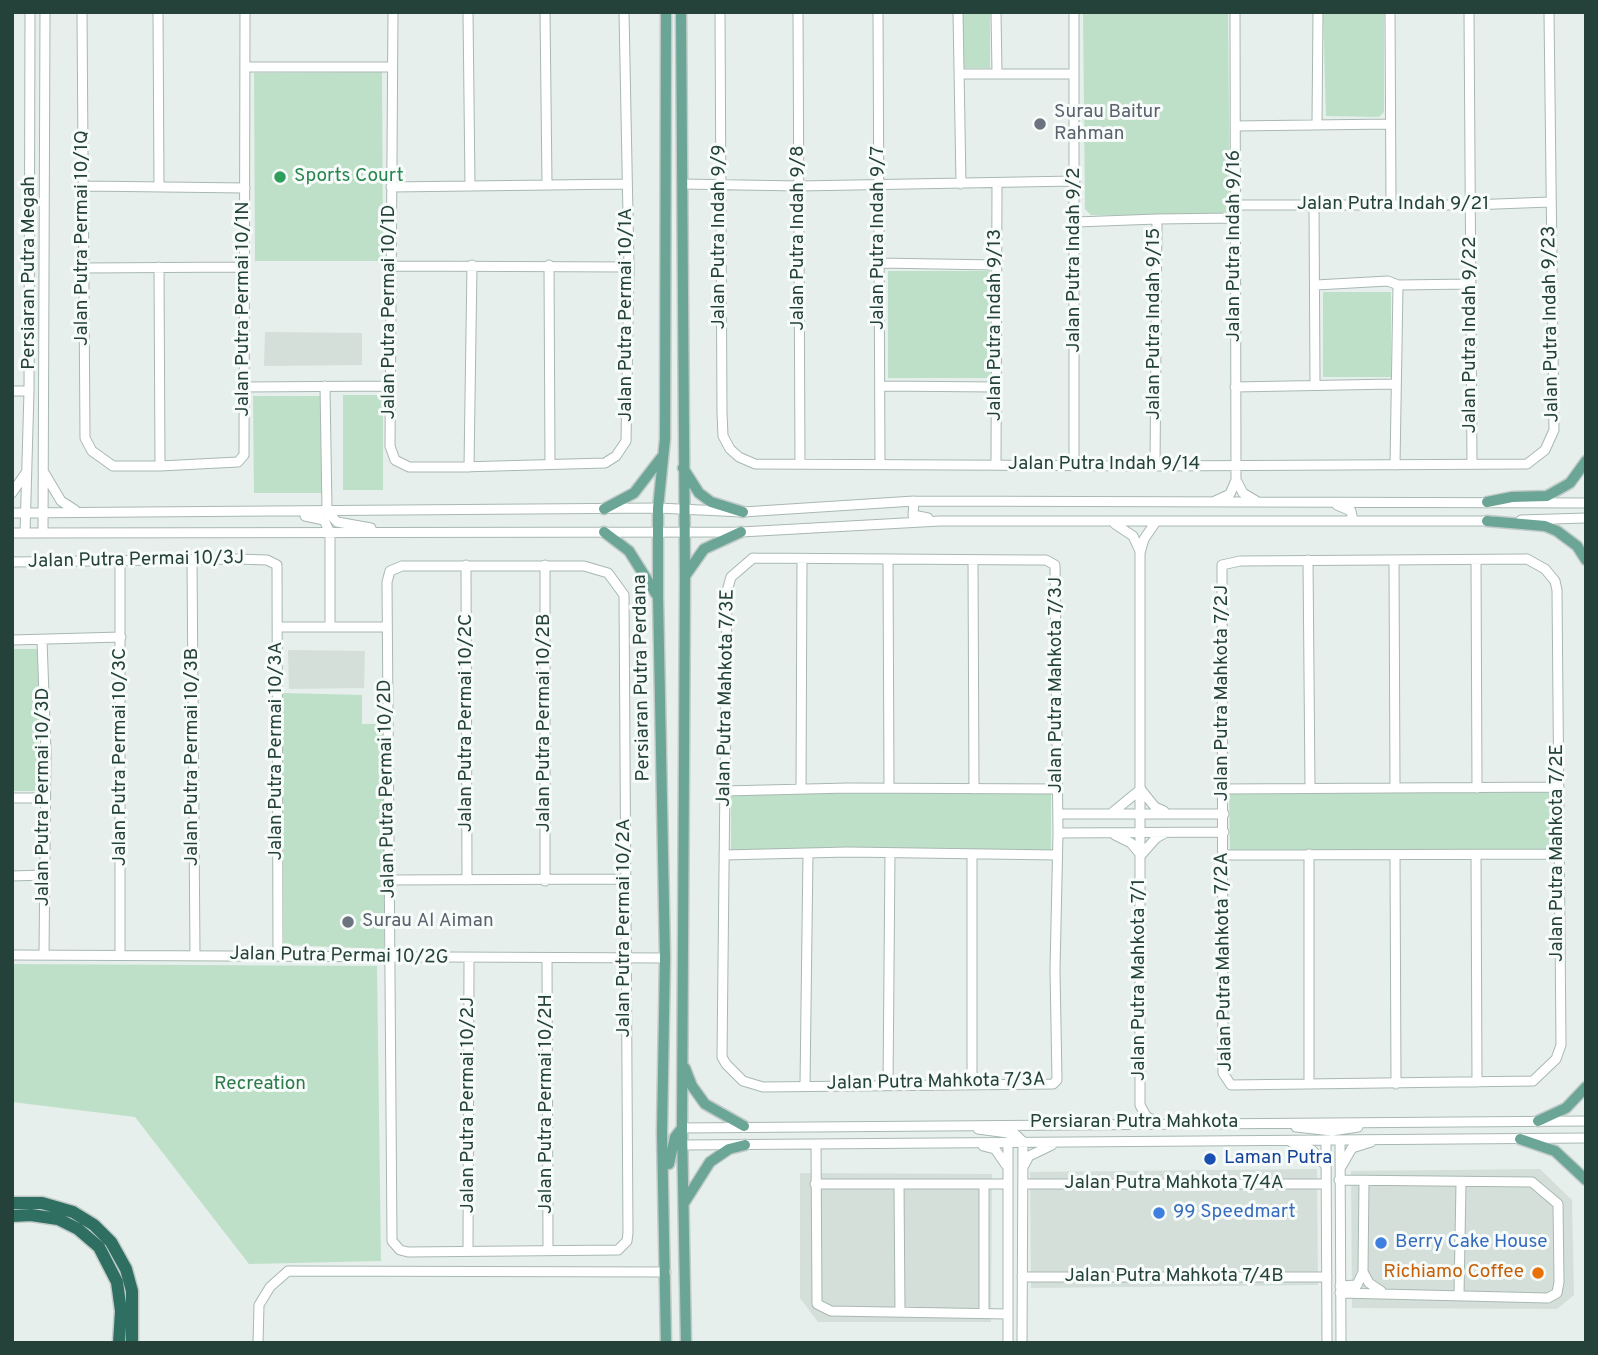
<!DOCTYPE html>
<html>
<head>
<meta charset="utf-8">
<style>
	body { margin:0 }
	#map { position:relative; width:1598px; height:1355px; overflow:hidden; background:#e6efeb; font-family:Overpass,sans-serif }
	canvas { display:block }
	.frame { position:absolute; inset:0; border:14px solid #24423a; pointer-events:none }
</style>
</head>
<body>
<div id="map">
<canvas width="1598" height="1355"></canvas>
<div class="frame"></div>
</div>
<script>
const c = document.querySelector('canvas').getContext('2d');
c.lineJoin = 'round';
function fillPath(path, color) {
  c.fillStyle = color;
  c.fill(path, 'evenodd');
}
function shape(rows) {
  const path = new Path2D();
  for (const r of rows) {
    path.moveTo(r[0], r[1]);
    for (let i = 2; i < r.length; i += 2) path.lineTo(r[i], r[i + 1]);
  }
  return path;
}
function trace(path, color, width, dash) {
  c.strokeStyle = color;
  c.lineWidth = width;
  c.lineCap = dash ? 'butt' : 'round';
  c.setLineDash(dash || []);
  c.stroke(path);
}
function label(font, color, halo, rows, align = 'center') {
  c.font = font + ' Overpass,sans-serif';
  c.lineWidth = 6;
  c.setLineDash([]);
  c.textBaseline = 'middle';
  c.strokeStyle = halo;
  c.fillStyle = color;
  for (const [text, x, y, turn = 0] of rows) {
    c.save();
    c.translate(x, y);
    c.rotate((+turn || 0) * Math.PI / 180);
    c.textAlign = isNaN(turn) ? turn : align;
    if (halo) c.strokeText(text, 0, 0);
    c.fillText(text, 0, 0);
    c.restore();
  }
}
const built = shape([
	[265,332,362,333,362,365,264,366],
	[288,650,365,651,364,688,289,689],
	[1317,1169,1318,1285,1031,1288,1030,1172],
	[1540,1169,1572,1200,1574,1295,1557,1309,1352,1308,1351,1171],
	[800,1173,992,1174,991,1322,818,1322,800,1298]
]);
const green = shape([
	[963,12,990,12,990,68,963,68],
	[1083,12,1228,12,1230,216,1091,215,1085,209],
	[1323,12,1384,12,1384,112,1379,117,1326,116],
	[382,72,383,261,255,261,254,73],
	[888,271,991,271,991,378,888,378],
	[1323,292,1391,292,1391,377,1323,377],
	[343,395,383,395,383,490,343,490],
	[253,396,323,396,323,493,254,493],
	[12,649,39,649,39,791,12,791],
	[282,693,362,695,362,724,384,724,384,949,284,945],
	[889,789,1051,793,1051,852,731,852,731,792],
	[1555,789,1555,851,1230,853,1229,793],
	[12,964,377,966,381,1261,249,1264,135,1117,12,1102]
]);
const minor = shape([
	[82,12,85,438,92,451,113,466,160,466,238,462,244,455,245,12],
	[158,12,159,187],
	[393,12,390,446,395,460,409,467,461,467,605,463,616,456,626,441,629,267,624,12],
	[468,12,470,186],
	[545,12,547,184],
	[720,12,722,413,723,436,730,449,739,457,755,464,1155,466,1527,464,1545,450,1554,430,1549,12],
	[798,12,800,464],
	[878,12,880,464],
	[958,12,961,184],
	[996,12,997,73],
	[1235,12,1236,480,1243,493,1258,502],
	[1390,12,1391,204],
	[1469,12,1472,464],
	[245,67,392,67],
	[959,74,1074,74],
	[1317,124,1318,12],
	[1235,126,1390,124],
	[682,184,799,186,1075,181],
	[84,186,245,188],
	[391,187,627,184],
	[1235,205,1470,205,1550,202],
	[1314,205,1315,385],
	[1157,219,1235,218],
	[1076,222,1157,219,1155,466],
	[879,263,996,265],
	[549,265,550,464],
	[391,266,629,267],
	[159,267,160,466],
	[85,268,244,267],
	[1316,285,1388,281,1398,285,1471,284],
	[325,386,327,511],
	[881,386,996,387],
	[244,387,390,386],
	[1235,387,1394,384],
	[12,391,29,391],
	[996,465,997,184],
	[1395,465,1398,285],
	[1074,466,1074,12],
	[469,467,472,265],
	[45,474,61,501,75,510],
	[12,493,25,474],
	[914,501,913,515,928,518],
	[1215,501,1230,494,1236,480],
	[1337,505,1351,511,1353,521],
	[327,511,337,522,371,528],
	[12,513,658,508,743,512,914,501,1586,503],
	[305,516,324,520,330,533,330,626],
	[1521,520,1586,518],
	[1155,523,1144,539,1140,553,1140,1105,1146,1116,1156,1122],
	[1115,524,1133,536,1140,551],
	[12,533,741,532,940,521,1493,521],
	[25,533,29,391,30,12],
	[43,533,45,12],
	[753,558,1030,560,1046,560,1055,565,1058,833,1055,970,1057,1080,1053,1084,763,1087,743,1081,726,1064,722,1057,727,591,731,577,753,558],
	[888,559,889,788],
	[1527,559,1545,569,1555,581,1557,590,1561,1045,1556,1059,1533,1081,1231,1085,1223,1073,1222,565,1240,561,1527,559],
	[192,560,195,955],
	[1308,560,1310,788],
	[120,561,120,954],
	[973,561,974,789],
	[1394,561,1395,788],
	[1476,561,1477,788],
	[12,562,238,559,267,560,277,565,278,956],
	[466,565,467,880],
	[402,566,584,566,608,573,624,595,628,1233,627,1241,618,1250,408,1252,400,1250,392,1241,387,582,390,571,402,566],
	[278,627,387,627],
	[12,640,121,637],
	[42,640,46,752,44,954],
	[801,789,802,559],
	[1224,789,1559,787],
	[724,791,848,788,1058,789],
	[1142,791,1155,807,1164,811],
	[12,798,44,798],
	[1113,812,1141,789],
	[1058,814,1224,814],
	[1058,833,1224,832],
	[1115,835,1131,843,1141,855],
	[724,855,848,852,1056,855],
	[1141,855,1156,838,1165,833],
	[1224,855,1559,854],
	[1395,855,1396,1084],
	[1476,855,1477,1082],
	[12,876,44,875],
	[389,880,625,879],
	[545,881,545,565],
	[12,955,665,958],
	[547,958,548,1250],
	[972,1084,972,854],
	[1309,1084,1309,854],
	[805,1085,808,853],
	[888,1085,890,853],
	[1296,1127,1332,1131,1358,1127],
	[682,1128,1586,1121],
	[978,1129,1015,1134,1023,1142],
	[1326,1140,1327,1343],
	[1340,1140,1341,1343],
	[1291,1142,1312,1150,1326,1166],
	[816,1144,817,1304,831,1311,1008,1314],
	[682,1145,1586,1138],
	[983,1146,995,1149,1006,1165],
	[1023,1167,1029,1156,1052,1145],
	[1341,1167,1352,1148,1371,1142],
	[1339,1180,1532,1182,1558,1204,1559,1282,1557,1293,1548,1298,1340,1293],
	[1364,1181,1363,1272,1369,1283,1381,1291],
	[815,1184,1008,1184],
	[899,1184,900,1312],
	[1023,1184,1326,1184],
	[468,1251,469,959],
	[1022,1277,1327,1277],
	[1340,1286,1357,1285,1363,1272],
	[1459,1295,1461,1183],
	[984,1313,984,1184],
	[258,1343,259,1305,270,1287,288,1271,666,1272],
	[1008,1343,1008,1142],
	[1022,1343,1023,1142]
]);
const major = shape([
	[681,12,685,576,682,1128,686,1343],
	[683,468,699,493,711,502,743,512],
	[1487,502,1512,497,1547,496,1570,483,1586,461],
	[604,509,634,493,661,458],
	[1487,521,1545,526,1557,531,1577,546,1586,560],
	[604,532,629,551,656,594],
	[685,576,704,549,741,532],
	[685,1068,692,1086,705,1104,744,1126],
	[1538,1121,1566,1108,1586,1087],
	[1520,1139,1555,1151,1586,1180],
	[669,1164,675,1137,682,1128],
	[684,1203,710,1162,729,1149,745,1145],
	[666,1343,662,1132,665,958,658,596,658,508,665,439,666,12]
]);
const highway = shape([
	[12,1203,42,1203,73,1212,94,1225,111,1242,126,1269,132,1291,132,1343],
	[12,1216,31,1215,58,1219,78,1229,99,1247,117,1282,121,1311,119,1343]
]);
const markers = [
	[1040,124,7,"#6b7280"],
	[280,177,7,"#2e9e5b"],
	[348,922,7,"#6b7280"],
	[1210,1159,7,"#1a4fb4"],
	[1159,1213,7,"#3f7fe0"],
	[1381,1243,7,"#3f7fe0"],
	[1538,1273,7,"#e8710a"]
];
const worshipNames = [
	["Surau Baitur",1054,113],
	["Rahman",1054,135],
	["Surau Al Aiman",362,922]
];
const leisureNames = [
	["Sports Court",294,177]
];
const streetNames = [
	["Jalan Putra Indah 9/21",1393,205],
	["Jalan Putra Indah 9/9",720,237,-90],
	["Jalan Putra Permai 10/1Q",83,238,-90],
	["Jalan Putra Indah 9/8",799,238,-90],
	["Jalan Putra Indah 9/7",879,238,-90],
	["Jalan Putra Indah 9/16",1235,246,-90],
	["Jalan Putra Indah 9/2",1075,260,-90],
	["Persiaran Putra Megah",30,273,-90],
	["Jalan Putra Permai 10/1N",244,309,-90],
	["Jalan Putra Permai 10/1D",390,312,-90],
	["Jalan Putra Permai 10/1A",627,315,-90],
	["Jalan Putra Indah 9/15",1155,324,-90],
	["Jalan Putra Indah 9/23",1552,324,-91],
	["Jalan Putra Indah 9/13",996,325,-90],
	["Jalan Putra Indah 9/22",1471,335,-90],
	["Jalan Putra Indah 9/14",1104,465],
	["Jalan Putra Permai 10/3J",136,561,-1],
	["Persiaran Putra Perdana",643,678,-91],
	["Jalan Putra Mahkota 7/3J",1057,685,-90],
	["Jalan Putra Mahkota 7/2J",1223,693,-90],
	["Jalan Putra Mahkota 7/3E",727,698,-89],
	["Jalan Putra Permai 10/2C",467,723,-90],
	["Jalan Putra Permai 10/2B",545,723,-90],
	["Jalan Putra Permai 10/3A",277,751,-90],
	["Jalan Putra Permai 10/3C",121,757,-90],
	["Jalan Putra Permai 10/3B",193,757,-90],
	["Jalan Putra Permai 10/2D",388,789,-91],
	["Jalan Putra Permai 10/3D",44,797,-90],
	["Jalan Putra Mahkota 7/2E",1558,853,-90],
	["Jalan Putra Permai 10/2A",625,928,-90],
	["Jalan Putra Permai 10/2G",339,957,1],
	["Jalan Putra Mahkota 7/2A",1225,962,-91],
	["Jalan Putra Mahkota 7/1",1140,980,-90],
	["Jalan Putra Mahkota 7/3A",936,1083,-1],
	["Jalan Putra Permai 10/2H",547,1104,-90],
	["Jalan Putra Permai 10/2J",469,1105,-90],
	["Persiaran Putra Mahkota",1134,1123],
	["Jalan Putra Mahkota 7/4A",1174,1184],
	["Jalan Putra Mahkota 7/4B",1174,1277]
];
const parkNames = [
	["Recreation",260,1085]
];
const transitNames = [
	["Laman Putra",1224,1159]
];
const shopNames = [
	["99 Speedmart",1173,1213],
	["Berry Cake House",1395,1243]
];
const foodNames = [
	["Richiamo Coffee",1524,1273]
];
fillPath(built, '#d4dfda');
fillPath(green, '#bfe0c8');
trace(minor, '#a8b8b2', 11);
trace(major, '#c2cac8', 13);
trace(highway, '#c2cac8', 15);
trace(minor, '#fff', 9);
trace(major, '#6aa596', 10);
trace(highway, '#2f6f62', 12);
for (const [x, y, r, color] of markers) {
  const dot = new Path2D();
  dot.arc(x, y, r, 0, 2 * Math.PI);
  c.fillStyle = color;
  c.fill(dot);
  trace(dot, '#f7fbf9', 2.5);
}
label('19px', '#5b616d', '#f7fbf9', worshipNames, 'left');
label('19px', '#27864d', '#f7fbf9', leisureNames, 'left');
label('19px', '#24423a', '#f7fbf9', streetNames);
label('19px', '#2d7a4b', '#f7fbf9', parkNames);
label('19px', '#164399', '#f7fbf9', transitNames, 'left');
label('19px', '#366cbe', '#f7fbf9', shopNames, 'left');
label('19px', '#c56008', '#f7fbf9', foodNames, 'right');
</script>
</body>
</html>
